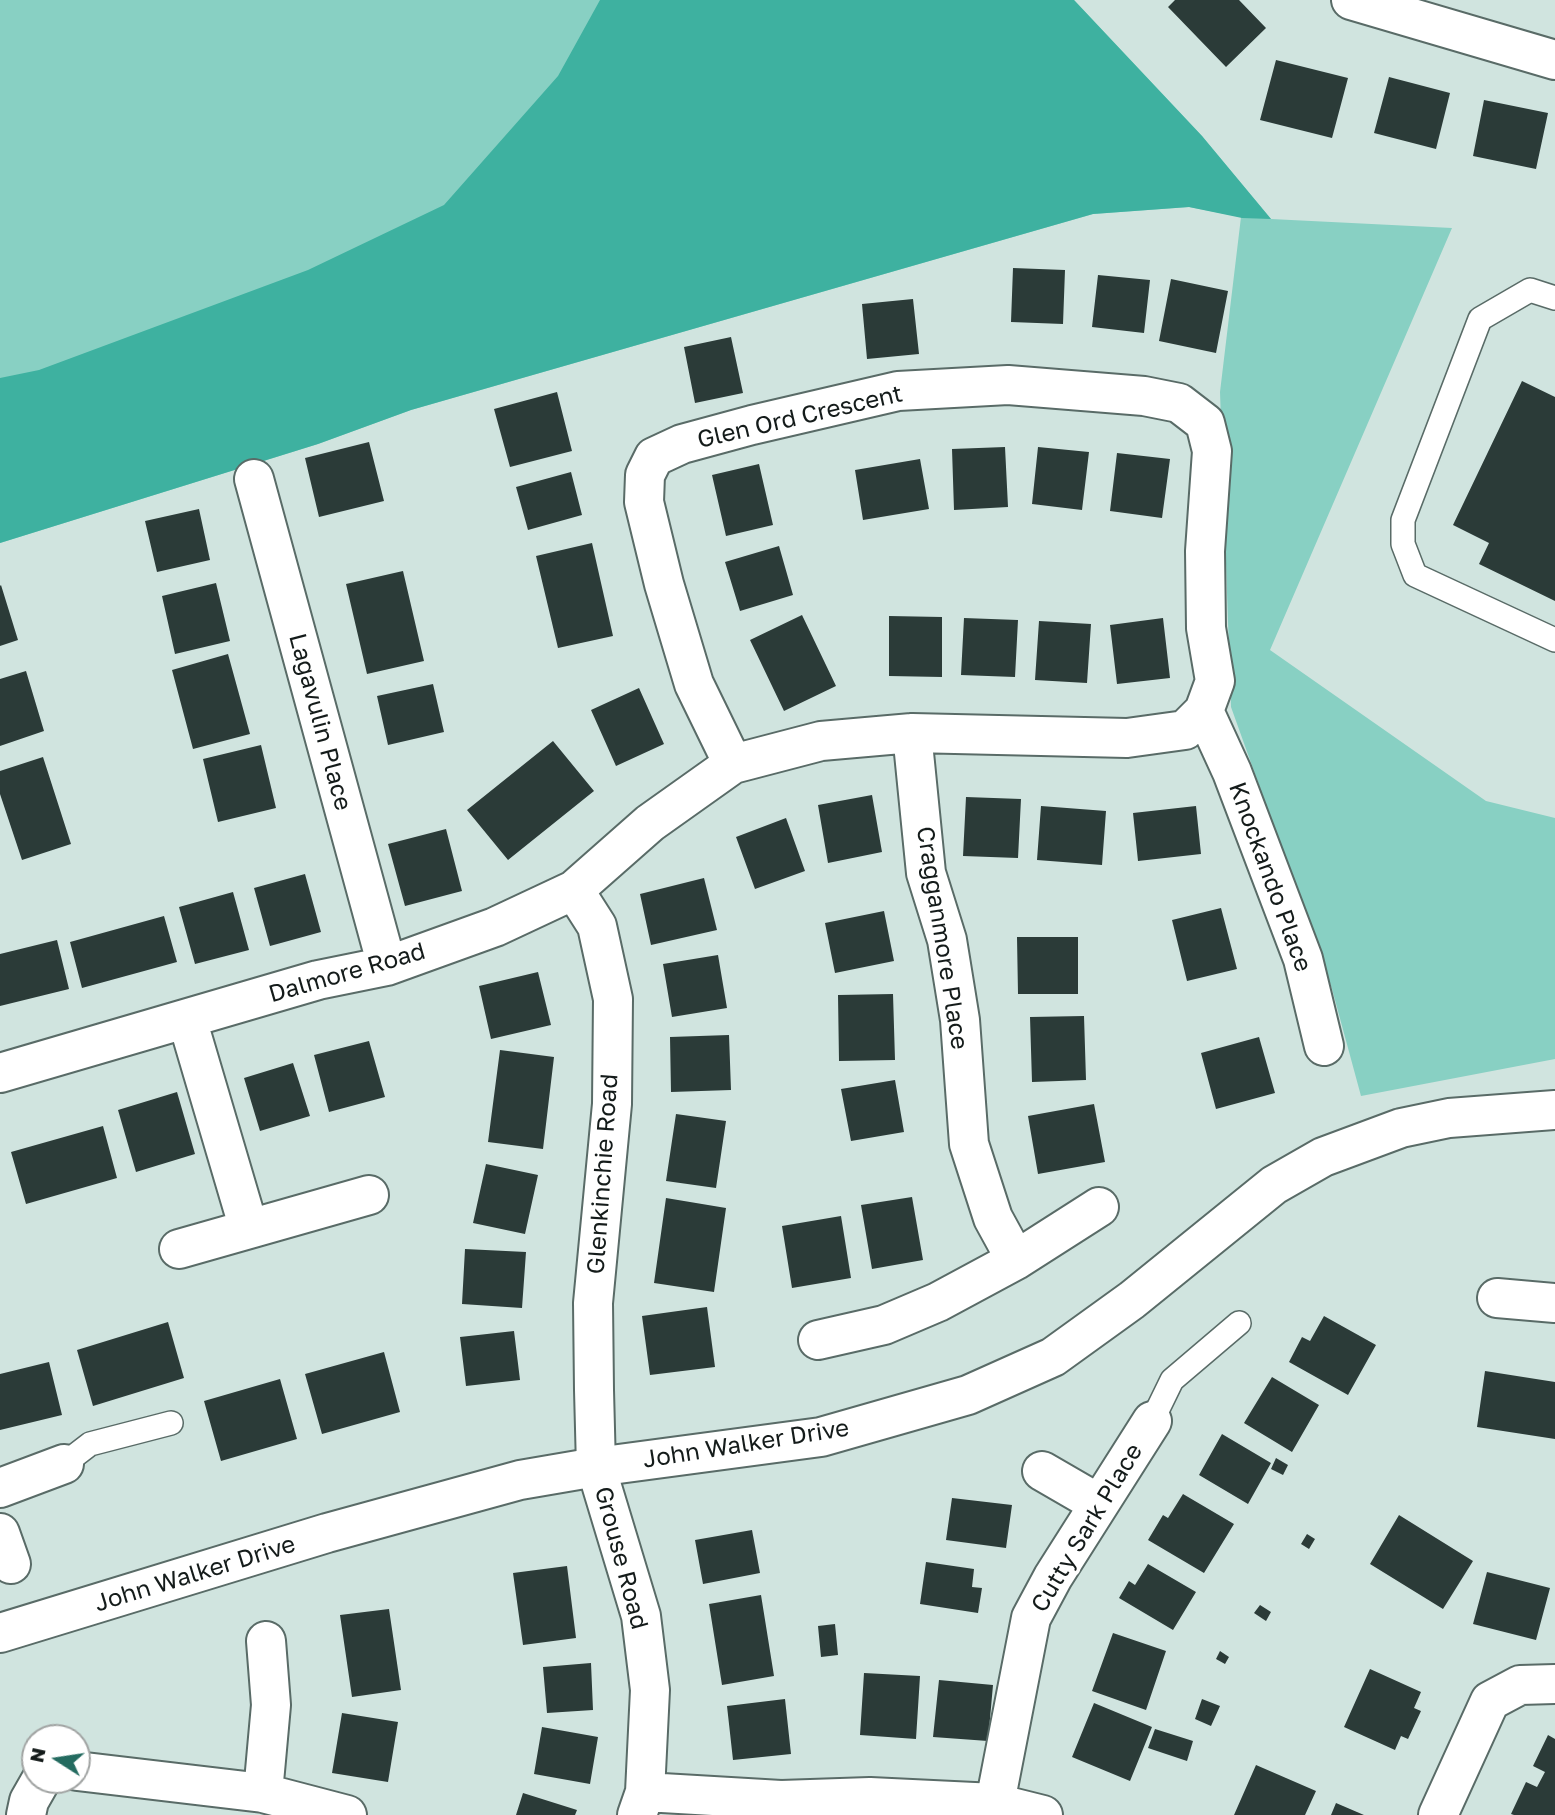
<!DOCTYPE html>
<html>
<head>
<meta charset="utf-8">
<style>
	body { margin:0 }
	#map { position:relative; width:1555px; height:1815px; overflow:hidden; background:#d0e4df; font-family:"Golos Text",sans-serif }
	canvas { display:block }
	.north { position:absolute; left:21px; top:1724px; width:70px; height:70px; box-sizing:border-box; background:#fff; border:2px solid #a1a4a3; border-radius:50%; rotate:282deg; font-size:19px; font-weight:700; line-height:28px; text-align:center; color:#141b1a }
	.north::after { content:''; display:block; margin:auto; width:24px; height:32px; background:#246b60; clip-path:polygon(50% 0,100% 100%,50% 72%,0 100%) }
</style>
</head>
<body>
<div id="map">
<canvas width="1555" height="1815"></canvas>
<div class="north">N</div>
</div>
<script>
const c = document.querySelector('canvas').getContext('2d');
c.lineJoin = 'round';
function fillPath(path, color) {
  c.fillStyle = color;
  c.fill(path, 'evenodd');
}
function shape(rows) {
  const path = new Path2D();
  for (const r of rows) {
    path.moveTo(r[0], r[1]);
    for (let i = 2; i < r.length; i += 2) path.lineTo(r[i], r[i + 1]);
  }
  return path;
}
function trace(path, color, width, dash) {
  c.strokeStyle = color;
  c.lineWidth = width;
  c.lineCap = dash ? 'butt' : 'round';
  c.setLineDash(dash || []);
  c.stroke(path);
}
function label(font, color, halo, rows, align = 'center') {
  c.font = font + ' "Golos Text",sans-serif';
  c.lineWidth = 7;
  c.setLineDash([]);
  c.textBaseline = 'middle';
  c.strokeStyle = halo;
  c.fillStyle = color;
  for (const [text, x, y, turn = 0] of rows) {
    c.save();
    c.translate(x, y);
    c.rotate((+turn || 0) * Math.PI / 180);
    c.textAlign = isNaN(turn) ? turn : align;
    if (halo) c.strokeText(text, 0, 0);
    c.fillText(text, 0, 0);
    c.restore();
  }
}
const green = shape([
	[0,0,1074,0,1202,136,1271,219,1452,228,1270,650,1486,801,1555,818,1555,1059,1361,1096,1332,989,1231,707,1220,392,1241,217,1189,207,1093,214,411,410,318,444,0,543]
]);
const forest = shape([
	[600,0,1074,0,1202,136,1271,219,1242,218,1189,207,1093,214,411,410,318,444,0,543,0,378,39,370,308,270,444,205,558,76]
]);
const building = shape([
	[1175,0,1239,0,1266,28,1226,67,1168,7],
	[1276,60,1348,78,1332,138,1260,120],
	[1389,77,1450,93,1436,149,1374,133],
	[1484,100,1548,113,1536,169,1473,156],
	[1013,268,1065,270,1063,324,1011,322],
	[1098,275,1150,280,1144,333,1092,327],
	[1171,279,1228,291,1216,353,1159,341],
	[913,299,919,354,867,359,862,304],
	[731,337,743,393,695,403,684,347],
	[1522,381,1555,397,1555,601,1479,564,1489,543,1453,525],
	[557,392,572,451,510,467,494,409],
	[369,442,384,501,319,517,305,458],
	[1005,447,1008,507,954,510,952,449],
	[1038,447,1089,452,1082,510,1032,504],
	[1117,453,1170,459,1162,518,1110,511],
	[920,459,929,509,863,520,855,470],
	[759,464,773,525,726,536,712,475],
	[571,472,582,515,528,530,516,487],
	[199,509,210,560,157,572,145,521],
	[592,543,613,636,558,648,536,556],
	[779,546,793,595,740,611,725,562],
	[403,571,424,661,367,674,346,584],
	[216,583,230,641,175,654,162,596],
	[1,585,18,640,0,646,0,586],
	[802,615,836,686,784,711,750,640],
	[889,616,942,617,942,677,889,676],
	[964,618,1018,620,1015,677,961,675],
	[1163,618,1170,678,1117,684,1110,625],
	[1039,621,1091,624,1087,683,1035,680],
	[228,654,250,734,193,749,172,670],
	[26,671,44,731,0,746,0,679],
	[433,684,444,732,388,745,377,696],
	[639,688,664,744,616,766,591,710],
	[553,741,594,791,508,860,467,810],
	[261,745,276,808,218,822,203,759],
	[43,757,71,844,22,860,0,794,0,771],
	[872,795,882,852,828,863,818,805],
	[966,797,1021,799,1018,858,963,856],
	[1041,806,1106,811,1102,865,1037,860],
	[1196,806,1201,854,1138,861,1133,813],
	[786,818,805,871,755,889,736,837],
	[446,829,462,891,405,906,388,844],
	[305,874,321,932,270,946,254,888],
	[704,878,717,930,651,945,640,894],
	[233,892,249,950,195,964,179,907],
	[1221,908,1237,969,1187,981,1172,920],
	[884,911,894,961,835,973,825,923],
	[164,916,177,962,82,988,70,942],
	[1017,937,1078,937,1078,994,1018,994],
	[57,940,69,989,0,1006,0,954],
	[718,955,727,1008,672,1017,663,964],
	[538,972,551,1025,491,1039,479,986],
	[893,994,895,1060,839,1061,838,995],
	[1084,1016,1086,1080,1032,1082,1030,1017],
	[729,1035,731,1090,671,1092,670,1037],
	[1259,1037,1275,1093,1216,1109,1201,1053],
	[369,1041,385,1097,329,1112,314,1055],
	[500,1050,554,1057,543,1149,488,1142],
	[293,1063,310,1116,260,1131,244,1078],
	[895,1080,904,1132,851,1141,841,1089],
	[177,1092,195,1154,136,1172,118,1110],
	[1094,1104,1105,1162,1038,1174,1028,1116],
	[676,1114,726,1121,716,1188,666,1181],
	[103,1126,117,1178,26,1204,11,1152],
	[486,1164,538,1175,525,1234,473,1223],
	[912,1197,923,1260,872,1269,861,1205],
	[666,1198,726,1208,714,1292,654,1283],
	[841,1216,851,1278,792,1288,782,1226],
	[465,1249,526,1252,522,1308,462,1304],
	[707,1307,715,1367,650,1375,642,1316],
	[1324,1316,1376,1345,1348,1395,1289,1362,1302,1337,1310,1341],
	[168,1322,184,1378,93,1406,77,1350],
	[514,1331,520,1380,466,1386,460,1337],
	[384,1352,400,1412,322,1434,305,1374],
	[49,1362,62,1415,0,1430,0,1374],
	[1485,1371,1555,1382,1555,1439,1477,1427],
	[1272,1377,1319,1405,1292,1452,1244,1423],
	[280,1379,297,1439,221,1461,204,1401],
	[1222,1434,1271,1463,1248,1504,1199,1475],
	[1276,1458,1288,1465,1283,1475,1271,1469],
	[1183,1494,1234,1524,1204,1573,1148,1540,1163,1515,1168,1518],
	[952,1498,1012,1505,1006,1548,946,1540],
	[1399,1515,1473,1561,1443,1609,1370,1564],
	[752,1530,760,1573,703,1584,695,1540],
	[1307,1534,1315,1539,1309,1549,1301,1544],
	[926,1562,974,1569,972,1587,982,1588,978,1613,920,1604],
	[1148,1564,1196,1592,1173,1630,1119,1598,1129,1581,1135,1585],
	[567,1566,576,1638,523,1645,513,1573],
	[1487,1572,1550,1588,1536,1640,1473,1624],
	[761,1595,774,1676,722,1685,709,1604],
	[1260,1605,1271,1612,1266,1621,1254,1613],
	[389,1609,401,1690,352,1697,340,1615],
	[835,1624,838,1655,821,1657,818,1626],
	[1113,1633,1166,1651,1146,1710,1092,1691],
	[1220,1651,1229,1657,1225,1664,1216,1659],
	[591,1663,593,1710,547,1713,543,1667],
	[1370,1669,1421,1692,1414,1708,1421,1711,1408,1739,1401,1736,1395,1750,1344,1727],
	[864,1673,920,1676,916,1739,860,1735],
	[939,1680,993,1685,988,1741,933,1737],
	[785,1699,791,1754,733,1760,727,1706],
	[1202,1699,1220,1706,1211,1726,1195,1719],
	[1094,1703,1152,1727,1130,1781,1072,1757],
	[342,1713,398,1722,388,1782,332,1773],
	[542,1727,598,1737,590,1784,534,1774],
	[1155,1729,1193,1741,1187,1761,1148,1748],
	[1548,1735,1555,1739,1555,1815,1514,1815,1511,1814,1526,1782,1537,1787,1545,1772,1533,1766],
	[1256,1765,1316,1791,1305,1815,1234,1815],
	[523,1793,577,1810,575,1815,516,1815],
	[1336,1803,1364,1815,1331,1815]
]);
const service = shape([
	[1555,298,1530,290,1480,319,1403,520,1403,544,1415,575,1555,640],
	[1152,1421,1172,1380,1239,1323],
	[64,1464,90,1444,171,1423]
]);
const minor = shape([
	[1351,0,1555,60],
	[254,479,387,966],
	[1204,711,1232,772,1303,959,1324,1046],
	[912,733,926,873,947,940,960,1020,969,1144,993,1218,1016,1260],
	[574,890,597,926,613,999,612,1104,593,1303,594,1390,596,1467,641,1616,650,1690,645,1792,637,1815],
	[187,1019,249,1229],
	[0,1073,318,980,387,966,495,927,574,890,650,823,733,764,821,741,912,733,1127,738,1185,730,1204,711,1215,681,1206,628,1205,551,1212,451,1205,423,1179,403,1144,396,1008,385,898,391,752,425,682,444,654,457,645,475,644,502,664,584,694,684,733,764],
	[179,1249,369,1195],
	[1497,1298,1555,1303],
	[818,1340,884,1325,938,1302,1016,1260,1099,1207],
	[1042,1471,1099,1504],
	[0,1488,64,1464],
	[0,1533,11,1564],
	[77,1771,263,1793,347,1815],
	[645,1792,781,1800,870,1797,995,1803,1043,1815],
	[263,1793,271,1705,266,1641],
	[995,1803,1031,1618,1053,1577,1152,1421],
	[26,1815,29,1801,41,1780],
	[1438,1815,1490,1701,1520,1685,1555,1684]
]);
const tertiary = shape([
	[0,1633,327,1533,520,1480,596,1467,821,1437,968,1395,1053,1357,1132,1300,1274,1185,1323,1157,1401,1128,1449,1118,1555,1110]
]);
const streetNames = [
	["Glen Ord Crescent",800,417,-13],
	["Lagavulin Place",320,722,75],
	["Knockando Place",1270,877,70],
	["Cragganmore Place",942,938,81],
	["Dalmore Road",347,973,-16],
	["Glenkinchie Road",603,1174,-86],
	["John Walker Drive",746,1444,-9],
	["Cutty Sark Place",1087,1528,-59],
	["Grouse Road",621,1558,75],
	["John Walker Drive",195,1574,-17]
];
fillPath(green, '#88d0c3');
fillPath(forest, '#3eb1a0');
fillPath(building, '#2b3b38');
trace(service, '#596b67', 26);
trace(minor, '#596b67', 42);
trace(tertiary, '#596b67', 42);
trace(service, '#fff', 23);
trace(minor, '#fff', 38);
trace(tertiary, '#fff', 38);
label('24px', '#141b1a', '#fff', streetNames);
</script>
</body>
</html>
